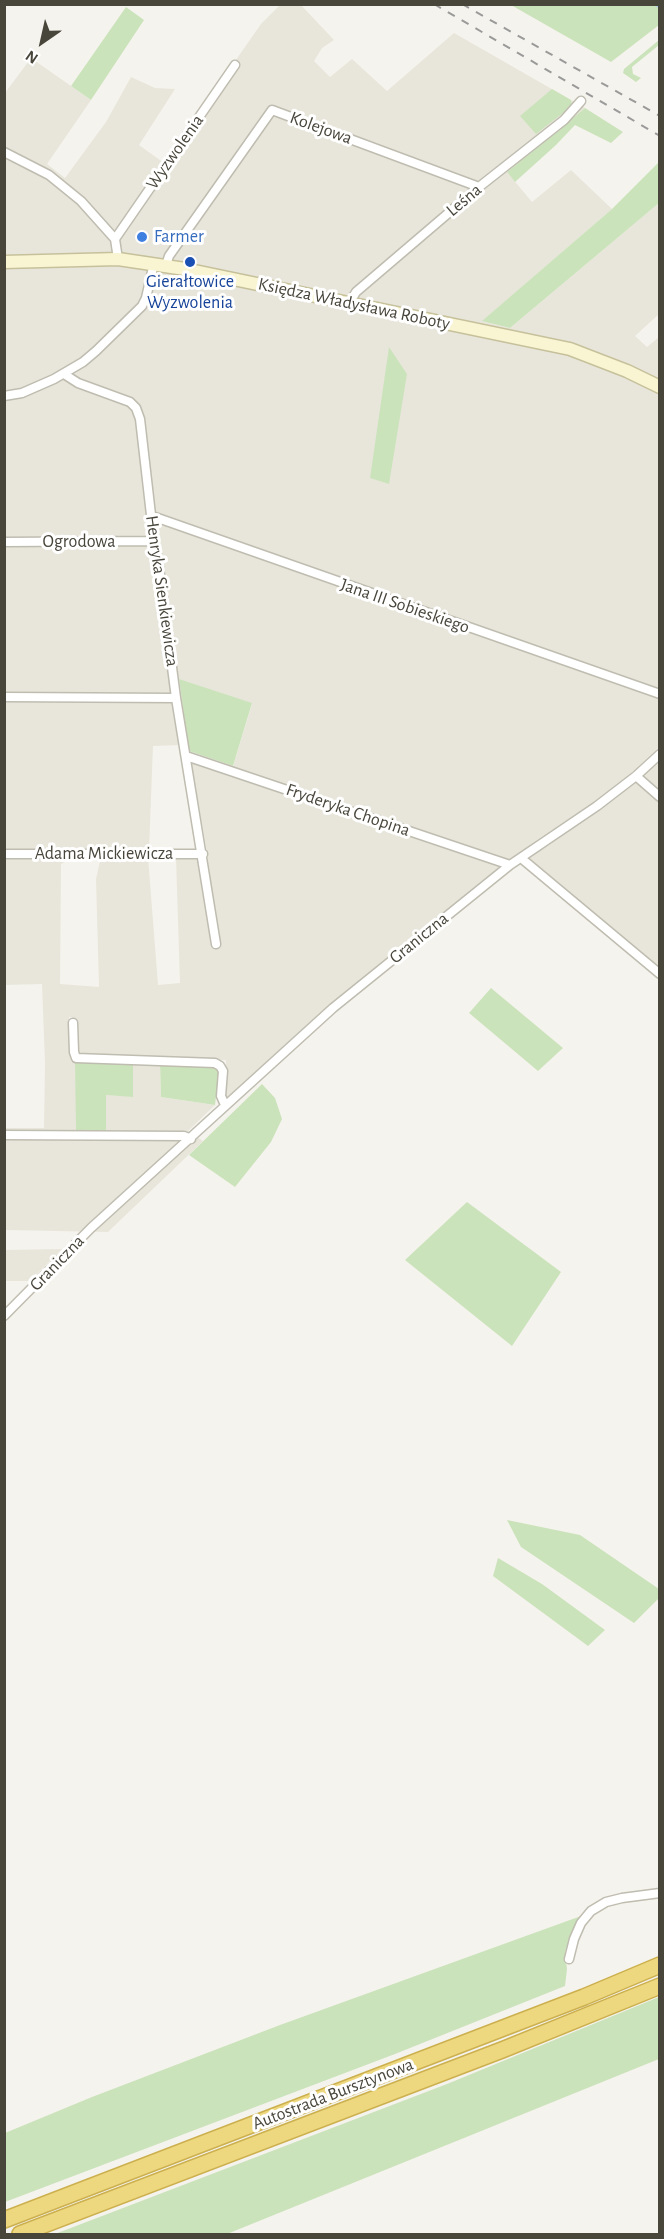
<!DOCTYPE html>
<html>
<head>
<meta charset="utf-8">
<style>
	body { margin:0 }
	#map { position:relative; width:664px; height:2239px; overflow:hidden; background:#f5f3ed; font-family:"Alegreya Sans",sans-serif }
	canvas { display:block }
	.frame { position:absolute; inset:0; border:6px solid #48453b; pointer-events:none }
	.north { position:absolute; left:12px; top:12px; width:60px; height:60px; -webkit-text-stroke:4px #fff; paint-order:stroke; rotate:214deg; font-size:16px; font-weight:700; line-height:24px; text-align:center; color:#48453b }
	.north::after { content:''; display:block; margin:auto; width:21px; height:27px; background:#48453b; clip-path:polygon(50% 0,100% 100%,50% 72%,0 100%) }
</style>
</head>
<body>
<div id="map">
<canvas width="664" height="2239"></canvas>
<div class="frame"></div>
<div class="north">N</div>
</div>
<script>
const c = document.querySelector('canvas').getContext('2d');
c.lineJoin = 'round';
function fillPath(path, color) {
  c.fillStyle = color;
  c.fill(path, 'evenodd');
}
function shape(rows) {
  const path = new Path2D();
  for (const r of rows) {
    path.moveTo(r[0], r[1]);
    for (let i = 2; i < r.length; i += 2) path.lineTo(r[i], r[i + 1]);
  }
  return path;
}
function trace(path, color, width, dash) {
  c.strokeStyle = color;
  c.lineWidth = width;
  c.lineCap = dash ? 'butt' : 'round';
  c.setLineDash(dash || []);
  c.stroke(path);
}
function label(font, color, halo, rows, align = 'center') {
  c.font = font + ' "Alegreya Sans",sans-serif';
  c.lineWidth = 6;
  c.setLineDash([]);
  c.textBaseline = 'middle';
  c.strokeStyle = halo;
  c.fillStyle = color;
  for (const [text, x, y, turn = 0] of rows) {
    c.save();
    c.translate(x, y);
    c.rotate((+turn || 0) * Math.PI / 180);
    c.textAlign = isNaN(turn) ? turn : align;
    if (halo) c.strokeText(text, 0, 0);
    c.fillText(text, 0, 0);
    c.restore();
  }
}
const residential = shape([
	[280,5,301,5,334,40,322,48,314,61,330,77,352,59,387,91,454,33,585,108,507,172,532,202,571,170,612,209,483,321,510,328,659,203,659,314,635,336,647,347,659,337,659,747,614,789,541,837,494,872,414,939,222,1109,225,1097,226,1060,78,1056,75,1018,69,1017,71,1062,75,1061,106,1095,133,1096,133,1063,160,1060,161,1097,215,1105,188,1131,203,1141,108,1232,5,1230,5,1128,44,1128,45,1063,42,984,4,985,5,93,31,58,91,100,47,164,65,178,106,122,131,77,155,88,175,89,139,145,164,163,261,24],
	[169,676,252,704,231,773,191,761,208,858,176,858,180,983,158,985,148,857,125,850,149,850,153,746,181,745],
	[69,860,100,861,96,879,99,987,60,984,61,864],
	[659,763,659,976,522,861,551,844],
	[62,1249,30,1281,5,1281,5,1250]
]);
const green = shape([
	[511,5,659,5,659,25,611,62],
	[126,7,144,20,91,100,71,86],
	[659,40,659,45,632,67,633,74,641,78,636,82,623,73,624,69],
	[552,89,571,100,572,106,536,134,520,116],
	[585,108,623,132,611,143,575,125,556,145,515,182,507,172],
	[659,162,659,203,510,328,482,321,612,209],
	[389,347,407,374,389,484,370,478],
	[179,679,252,703,233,766,189,751],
	[491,988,563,1048,538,1071,469,1013],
	[75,1061,133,1063,133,1097,106,1095,106,1130,76,1130],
	[160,1063,214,1067,219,1071,215,1105,161,1097],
	[262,1084,275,1098,282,1119,271,1142,235,1187,189,1155],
	[467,1202,561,1272,512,1346,405,1260],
	[507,1520,580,1535,659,1589,659,1598,634,1623,521,1547],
	[498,1558,542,1584,605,1630,588,1646,493,1576],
	[581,1916,573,1929,565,1952,567,1969,565,1986,395,2054,5,2202,5,2133,92,2097,280,2025],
	[659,1997,659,2059,227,2234,55,2234,447,2084]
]);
const stream = shape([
	[654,4,660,8]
]);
const minor = shape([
	[4,152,49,175,81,201,115,239,118,259],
	[115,239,235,65],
	[166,265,169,256,272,110,479,187],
	[350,302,356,292,479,187,564,120,581,101],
	[64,374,78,383,130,402,136,408,140,419,154,541,158,560,176,698,216,944],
	[4,396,22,393,54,379,83,362,96,351,142,306,146,298,154,263],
	[152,516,660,694],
	[4,542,154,541],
	[4,697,176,698],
	[186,756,510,865],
	[636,776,660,797],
	[4,854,203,854],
	[521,858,660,974],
	[73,1023,74,1052,76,1058,215,1063,220,1066,223,1071,221,1096,225,1105],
	[4,1135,184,1136,191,1139],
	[4,1316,91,1228,333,1008,510,865,597,806,636,776,660,754],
	[569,1959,574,1939,581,1923,591,1911,606,1902,622,1898,660,1893]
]);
const secondary = shape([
	[4,262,118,259,185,269,570,349,627,371,660,387]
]);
const motorway = shape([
	[4,2220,584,1997,660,1965],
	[20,2234,502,2050,660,1986]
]);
const rail = shape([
	[434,4,660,136],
	[462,4,660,116]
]);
const markers = [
	[142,237,6,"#3f7fe0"],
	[190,262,6,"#1a4fb4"]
];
const streetNames = [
	["Kolejowa",321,128,20],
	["Wyzwolenia",175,152,-55],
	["Leśna",464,200,-40],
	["Księdza Władysława Roboty",354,304,12],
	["Ogrodowa",79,542],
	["Henryka Sienkiewicza",162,591,82],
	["Jana III Sobieskiego",405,606,19],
	["Fryderyka Chopina",348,810,19],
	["Adama Mickiewicza",104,854],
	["Graniczna",419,938,-39],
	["Graniczna",57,1263,-46],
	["Autostrada Bursztynowa",333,2094,-21]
];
const shopNames = [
	["Farmer",154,237]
];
const transitNames = [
	["Gierałtowice",190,282],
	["Wyzwolenia",190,303]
];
fillPath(residential, '#e8e6db');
fillPath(green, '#cbe3bb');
trace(stream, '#b1cae9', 2);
trace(minor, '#bfbcb0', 11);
trace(secondary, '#c6c19b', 15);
trace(motorway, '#ccb04f', 18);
trace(minor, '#fff', 8);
trace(secondary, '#f9f5d2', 12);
trace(motorway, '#eed87f', 15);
trace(rail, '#9a9a9a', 2, [8, 8]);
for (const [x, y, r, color] of markers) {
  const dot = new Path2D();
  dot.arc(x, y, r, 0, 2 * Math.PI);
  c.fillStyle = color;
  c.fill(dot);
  trace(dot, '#fff', 2);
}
label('18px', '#48453b', '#fff', streetNames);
label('18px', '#366cbe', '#fff', shopNames, 'left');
label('18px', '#164399', '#fff', transitNames);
</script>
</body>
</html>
